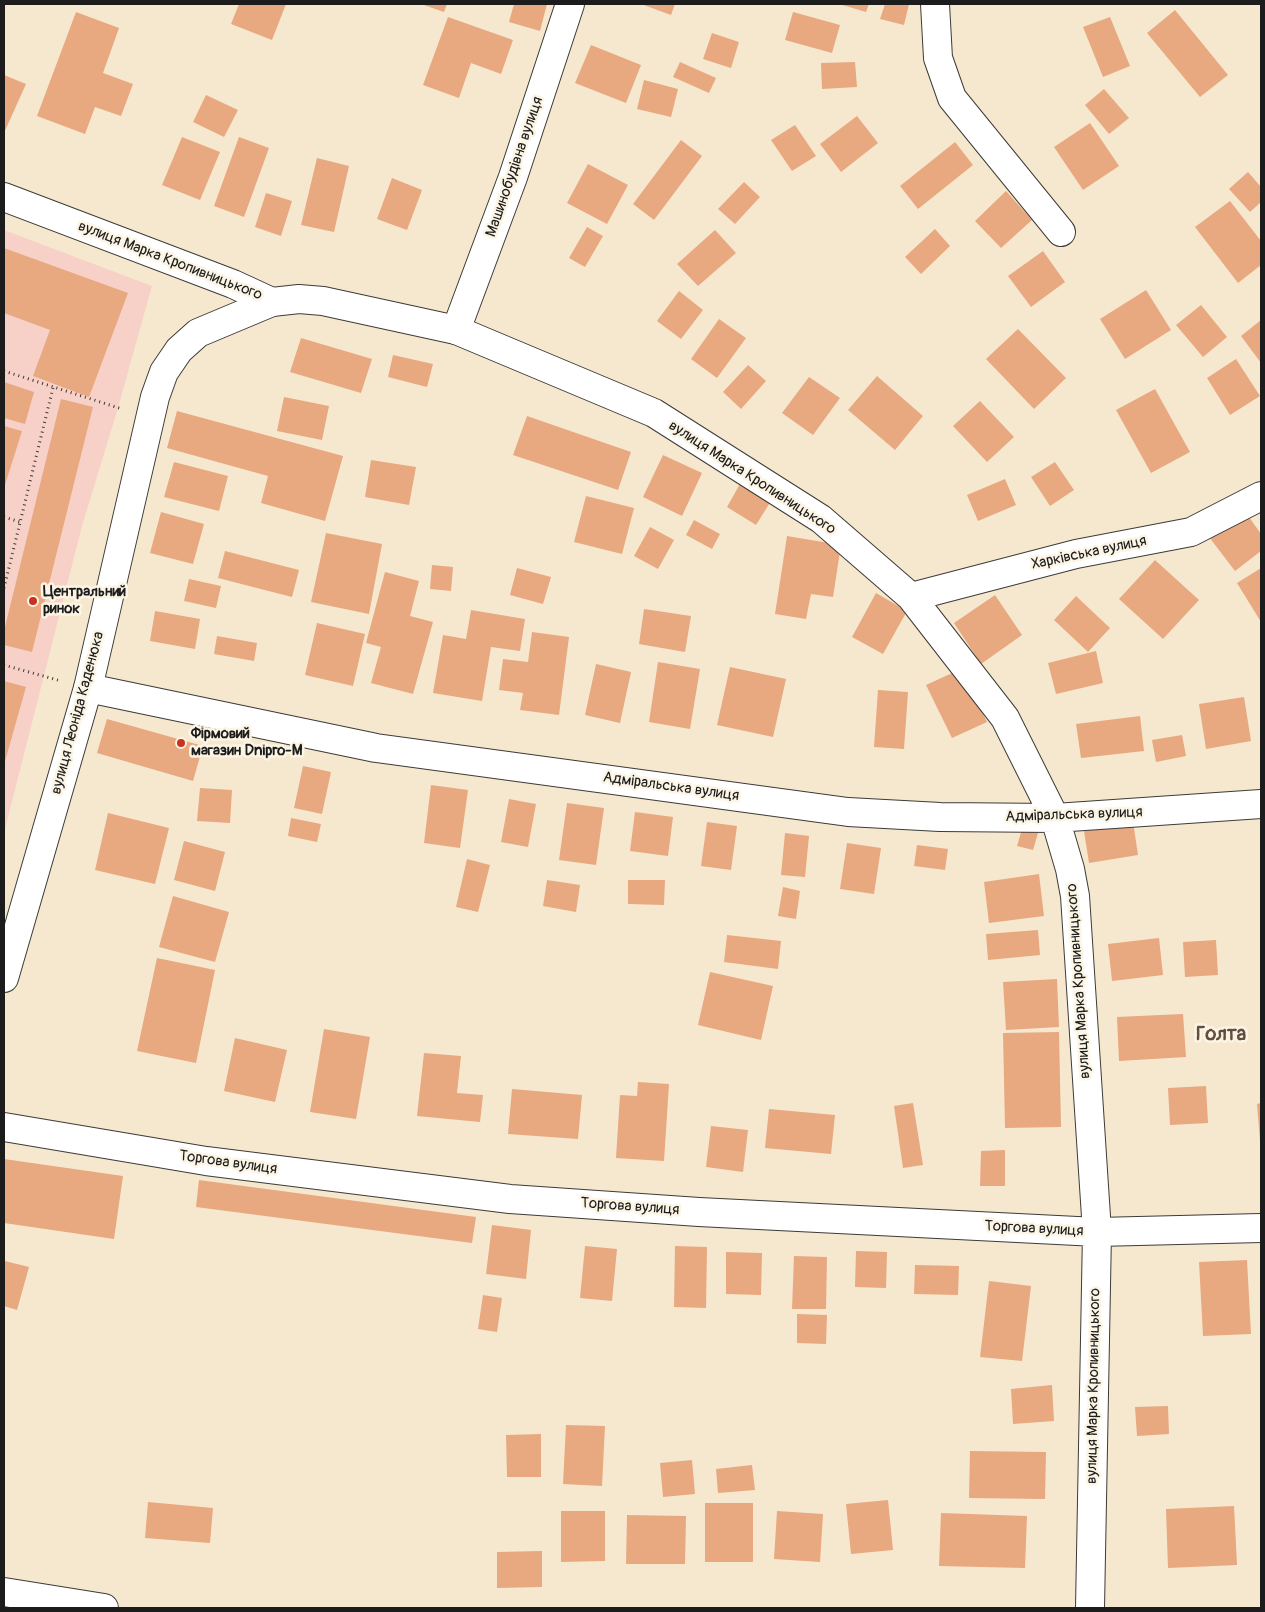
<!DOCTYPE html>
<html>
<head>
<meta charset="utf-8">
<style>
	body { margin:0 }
	#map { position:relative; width:1265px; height:1612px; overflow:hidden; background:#f6e8cf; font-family:Pangolin,sans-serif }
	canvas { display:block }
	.frame { position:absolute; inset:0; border:5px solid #1c1c1c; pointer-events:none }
</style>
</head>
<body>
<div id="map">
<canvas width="1265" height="1612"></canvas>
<div class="frame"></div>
</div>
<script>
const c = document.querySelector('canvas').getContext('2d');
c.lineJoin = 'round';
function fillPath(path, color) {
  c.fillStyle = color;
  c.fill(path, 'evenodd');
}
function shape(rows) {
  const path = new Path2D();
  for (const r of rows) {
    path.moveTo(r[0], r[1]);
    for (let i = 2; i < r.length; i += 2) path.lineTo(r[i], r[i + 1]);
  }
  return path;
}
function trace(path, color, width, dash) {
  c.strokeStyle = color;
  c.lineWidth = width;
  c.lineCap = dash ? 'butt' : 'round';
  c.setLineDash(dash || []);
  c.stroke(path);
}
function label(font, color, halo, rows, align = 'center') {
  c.font = font + ' Pangolin,sans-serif';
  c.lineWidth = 5;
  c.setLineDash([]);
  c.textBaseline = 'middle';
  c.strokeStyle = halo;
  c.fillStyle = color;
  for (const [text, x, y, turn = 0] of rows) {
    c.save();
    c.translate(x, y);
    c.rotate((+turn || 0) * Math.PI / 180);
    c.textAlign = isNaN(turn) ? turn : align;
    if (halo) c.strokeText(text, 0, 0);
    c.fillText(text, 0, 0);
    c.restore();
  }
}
const built = shape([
	[4,230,152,286,118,408,82,526,4,833]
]);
const building = shape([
	[239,4,286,4,272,40,231,24],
	[421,4,447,4,444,12],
	[514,4,547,4,540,31,509,22],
	[641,4,675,4,671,15],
	[839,4,869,4,866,12],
	[885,4,909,4,904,25,880,19],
	[1175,10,1228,75,1200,97,1147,33],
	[76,12,119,28,103,73,133,84,121,116,95,107,85,134,37,116],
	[793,12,840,25,832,53,785,40],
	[448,17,513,40,501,74,471,63,459,98,423,85],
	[1110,17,1130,66,1103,77,1083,27],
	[712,33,739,42,731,68,703,59],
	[591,45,641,65,626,103,575,83],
	[680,62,716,78,709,93,673,77],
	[855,62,857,87,822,89,821,63],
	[4,75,26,84,4,133],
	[644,80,678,89,671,117,637,109],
	[1104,89,1129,118,1109,134,1085,105],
	[206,95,238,110,224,137,193,122],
	[857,116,878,143,841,172,820,144],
	[1090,123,1119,166,1083,190,1054,147],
	[795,125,816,156,792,171,771,140],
	[182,137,220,152,200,200,162,185],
	[239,137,269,148,244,217,214,206],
	[681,140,702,156,654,220,633,204],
	[955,142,973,165,918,209,900,186],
	[317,158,349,166,334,232,301,225],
	[588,164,628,185,607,224,567,203],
	[1248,172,1261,187,1261,202,1250,212,1229,189],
	[392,178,422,190,407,230,377,219],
	[744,182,760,197,735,224,718,209],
	[1006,191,1032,220,1001,248,975,221],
	[266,193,292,201,281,236,255,227],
	[1230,201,1261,241,1261,265,1238,283,1195,227],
	[587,227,603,236,585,267,569,258],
	[935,229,950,246,921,274,905,257],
	[715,230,736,253,698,286,677,264],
	[4,248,128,293,89,397,33,376,50,330,4,313],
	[1043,251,1065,282,1031,307,1008,276],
	[1146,290,1171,330,1125,359,1100,319],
	[679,291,703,310,681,339,657,321],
	[1201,305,1227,337,1203,357,1176,325],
	[719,319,746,338,717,378,691,359],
	[1261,320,1261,363,1241,336],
	[1018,329,1066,378,1034,409,986,359],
	[301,338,372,359,361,393,290,372],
	[393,355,433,364,427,387,388,377],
	[1236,359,1260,396,1230,415,1207,378],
	[748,365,766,381,741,409,723,392],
	[877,376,923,416,895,450,848,410],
	[809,377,840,398,813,435,782,413],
	[4,382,34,392,25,424,4,418],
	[1155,389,1190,452,1151,473,1116,410],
	[284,397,329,406,322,440,277,431],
	[61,399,93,407,32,652,4,645,4,631],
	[980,401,1014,437,987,462,953,426],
	[177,411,343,456,325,521,261,503,268,476,167,448],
	[527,416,631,452,618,490,513,455],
	[4,426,22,431,4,488],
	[663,455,702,473,682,516,643,497],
	[371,460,416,467,409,505,365,497],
	[174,462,228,476,219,511,164,497],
	[1055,462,1074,490,1050,506,1031,477],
	[745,475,776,493,756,525,727,507],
	[1005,479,1016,505,978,521,967,495],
	[586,496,634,508,622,554,574,542],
	[1244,510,1261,534,1261,551,1235,571,1209,537],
	[161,512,204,524,193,564,150,553],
	[694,520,720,534,712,549,686,535],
	[650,527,674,540,658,569,634,556],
	[326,533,382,544,369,614,311,602],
	[787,536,841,545,833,597,811,594,806,619,775,614],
	[225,551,299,570,292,597,218,578],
	[1155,560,1199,600,1163,639,1119,599],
	[432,565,453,567,451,591,430,589],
	[517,568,551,577,543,604,510,595],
	[1261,568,1261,622,1237,583],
	[385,572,419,581,410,616,433,622,413,694,371,683,381,647,366,643],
	[189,579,221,586,216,608,184,601],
	[876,593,907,611,883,654,852,637],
	[995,595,1022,635,981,664,954,623],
	[1076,596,1110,628,1088,652,1054,620],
	[644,609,691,616,685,652,639,644],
	[471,610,525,619,520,651,491,647,482,701,433,693,443,635,466,639],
	[155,611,200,619,195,649,150,641],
	[317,623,365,634,353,686,305,675],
	[532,632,569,637,559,715,520,710,523,693,499,690,503,659,528,662],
	[217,636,257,643,254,661,214,654],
	[1096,651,1103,683,1056,694,1048,663],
	[658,662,700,669,690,729,649,722],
	[596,664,631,672,620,723,585,715],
	[730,667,786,679,773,737,717,725],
	[961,669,987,722,952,738,926,685],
	[4,681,26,687,4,765],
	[878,690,908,692,904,749,874,747],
	[1244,697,1251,741,1206,749,1199,704],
	[1140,716,1144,751,1081,758,1076,724],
	[107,719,203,746,193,781,97,753],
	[1182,735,1186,756,1156,762,1152,740],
	[303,766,331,772,322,814,294,808],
	[431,785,468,790,460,848,424,843],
	[200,788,232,790,230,823,197,821],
	[509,799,536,804,528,847,501,842],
	[567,803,604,808,596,865,559,860],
	[635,812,673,817,668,856,630,851],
	[108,813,169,828,155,884,95,870],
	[291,818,321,824,317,842,288,836],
	[707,822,737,826,731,870,701,866],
	[1133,822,1138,855,1089,863,1084,831],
	[1022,829,1038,833,1033,850,1017,846],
	[785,833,809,836,805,877,781,875],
	[184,841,225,852,215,891,174,880],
	[847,843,881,848,874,894,840,889],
	[917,845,948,849,945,870,914,866],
	[467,859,490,865,478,912,456,907],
	[1039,874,1044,916,989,923,984,882],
	[547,880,580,885,576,912,543,906],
	[628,880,665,880,664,905,628,904],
	[783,887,800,891,796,919,778,916],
	[173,896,229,912,215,962,159,947],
	[1038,930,1040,955,988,960,986,934],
	[727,935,781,941,778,969,724,962],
	[1159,938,1163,975,1112,981,1108,944],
	[1216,940,1218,975,1185,977,1183,942],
	[157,958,215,970,196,1063,137,1051],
	[710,972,773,986,761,1040,698,1025],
	[1057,979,1059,1027,1006,1030,1003,982],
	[1183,1014,1186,1057,1119,1061,1117,1017],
	[324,1029,370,1037,356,1119,310,1112],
	[1059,1032,1061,1127,1005,1128,1003,1033],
	[235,1038,287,1050,275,1102,224,1091],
	[424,1053,461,1056,457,1093,483,1095,480,1122,417,1116],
	[638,1082,669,1084,664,1161,616,1158,620,1095,637,1096],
	[1206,1086,1208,1123,1170,1125,1168,1088],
	[512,1089,582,1095,578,1139,508,1134],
	[913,1103,923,1165,903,1168,894,1106],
	[1261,1103,1261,1141,1260,1141,1257,1104],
	[769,1109,835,1115,831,1154,765,1148],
	[711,1126,748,1130,743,1172,706,1167],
	[1005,1150,1005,1186,980,1186,981,1151],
	[4,1159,123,1176,114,1239,4,1223],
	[199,1180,476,1217,472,1243,196,1207],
	[492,1225,531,1230,526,1279,486,1274],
	[585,1246,617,1249,612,1301,580,1298],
	[675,1246,707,1247,706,1308,674,1307],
	[856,1251,887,1252,886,1288,855,1287],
	[726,1252,762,1253,761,1295,726,1294],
	[794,1256,827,1257,826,1309,792,1309],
	[1247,1260,1251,1334,1203,1336,1199,1262],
	[5,1261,29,1267,17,1310,4,1306],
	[915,1265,959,1266,958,1295,914,1294],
	[989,1281,1031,1286,1022,1361,980,1357],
	[483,1295,502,1298,497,1332,478,1329],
	[797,1314,827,1315,826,1344,797,1343],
	[1052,1385,1054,1421,1013,1424,1011,1389],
	[1168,1406,1169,1434,1137,1436,1135,1407],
	[566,1425,605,1426,602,1486,563,1484],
	[541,1434,541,1477,507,1477,506,1435],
	[970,1451,1046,1452,1045,1499,969,1498],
	[692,1460,695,1494,663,1497,660,1463],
	[752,1465,755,1490,718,1493,716,1469],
	[888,1500,893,1550,851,1554,846,1504],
	[148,1502,213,1508,210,1543,145,1538],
	[705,1503,753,1503,753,1562,705,1562],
	[1234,1506,1237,1565,1168,1568,1166,1509],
	[561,1511,605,1511,605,1561,561,1562],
	[777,1511,823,1514,820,1562,774,1559],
	[941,1513,1027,1516,1025,1568,939,1566],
	[627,1515,686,1516,685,1564,626,1564],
	[542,1551,542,1587,497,1588,497,1552]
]);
const path = shape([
	[4,371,122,409],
	[4,517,20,522],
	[4,588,53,388],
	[4,665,61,681]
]);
const minor = shape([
	[935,4,938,58,952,98,1061,232],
	[4,197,233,284,272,302],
	[456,330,654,413,821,519,911,597,1005,718,1055,818,1070,869,1075,896,1097,1232,1090,1608],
	[911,597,1076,554,1191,532,1261,496],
	[88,688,376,748,848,812,940,817,1055,818,1261,804],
	[4,1127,206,1161,510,1199,699,1212,1097,1232,1261,1228],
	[4,1592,104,1608]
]);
const tertiary = shape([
	[4,978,88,688,155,397,164,372,179,350,198,333,272,302,299,299,323,301,456,330,513,177,570,4]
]);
const markers = [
	[33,601,5,"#c8321e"],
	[181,743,5,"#c8321e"]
];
const streetNames = [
	["Машинобудівна вулиця",515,167,-71],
	["вулиця Марка Кропивницького",170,261,21],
	["вулиця Марка Кропивницького",752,478,33],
	["Харківська вулиця",1089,553,-12],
	["вулиця Леоніда Каденюка",78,713,-75],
	["Адміральська вулиця",671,787,8],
	["Адміральська вулиця",1074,815,-2],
	["вулиця Марка Кропивницького",1079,981,-94],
	["Торгова вулиця",228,1163,8],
	["Торгова вулиця",630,1207,4],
	["Торгова вулиця",1034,1229,3],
	["вулиця Марка Кропивницького",1094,1386,-89]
];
const poiNames = [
	["Центральний",43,592],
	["ринок",43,609],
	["Фірмовий",191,734],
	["магазин Dnipro-M",191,751]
];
const districtNames = [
	["Голта",1221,1035]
];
fillPath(built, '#f7d1c8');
fillPath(building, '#e8a880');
trace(minor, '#3d3b37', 30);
trace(tertiary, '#3d3b37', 30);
trace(path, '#3d3b37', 3, [1, 4]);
trace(minor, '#fff', 28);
trace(tertiary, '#fff', 28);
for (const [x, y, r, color] of markers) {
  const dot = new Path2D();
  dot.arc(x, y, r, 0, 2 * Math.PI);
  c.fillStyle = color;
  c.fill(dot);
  trace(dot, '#fcf5e5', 2);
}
label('15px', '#1c1c1c', '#fcf5e5', streetNames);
label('bold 15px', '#1c1c1c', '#fcf5e5', poiNames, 'left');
label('bold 20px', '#634d3f', '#fcf5e5', districtNames);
</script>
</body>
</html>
